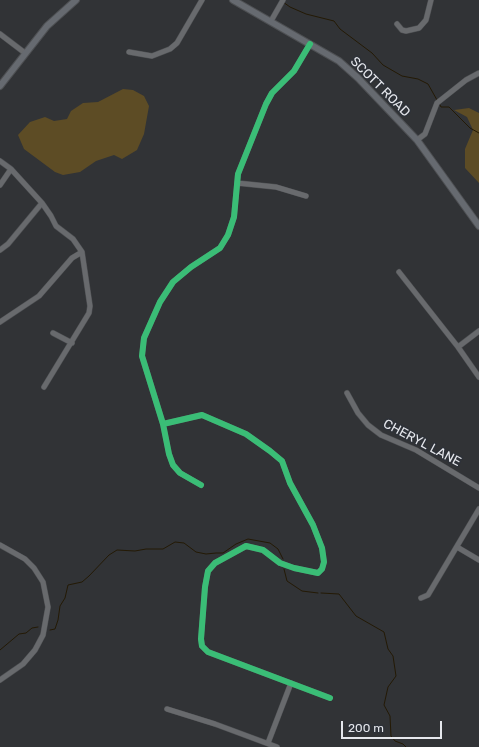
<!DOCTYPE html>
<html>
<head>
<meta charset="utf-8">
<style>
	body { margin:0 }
	#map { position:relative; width:479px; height:747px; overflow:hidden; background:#313336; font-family:Rubik,sans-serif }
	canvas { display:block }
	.scale { position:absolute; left:341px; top:721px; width:101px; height:18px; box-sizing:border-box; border:2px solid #e5e7ec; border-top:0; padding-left:5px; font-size:12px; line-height:14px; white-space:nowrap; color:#e5e7ec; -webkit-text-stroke:3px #2e3239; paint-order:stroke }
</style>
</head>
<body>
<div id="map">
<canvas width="479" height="747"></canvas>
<div class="scale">200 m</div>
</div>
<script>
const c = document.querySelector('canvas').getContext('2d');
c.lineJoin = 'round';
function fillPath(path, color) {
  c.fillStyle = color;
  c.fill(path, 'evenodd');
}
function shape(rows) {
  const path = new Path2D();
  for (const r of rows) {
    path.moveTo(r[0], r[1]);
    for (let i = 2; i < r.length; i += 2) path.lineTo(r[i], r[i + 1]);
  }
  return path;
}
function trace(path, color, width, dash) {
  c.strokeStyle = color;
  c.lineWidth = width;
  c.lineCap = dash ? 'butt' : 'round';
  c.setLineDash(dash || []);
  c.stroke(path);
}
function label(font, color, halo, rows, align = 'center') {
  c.font = font + ' Rubik,sans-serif';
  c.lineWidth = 3;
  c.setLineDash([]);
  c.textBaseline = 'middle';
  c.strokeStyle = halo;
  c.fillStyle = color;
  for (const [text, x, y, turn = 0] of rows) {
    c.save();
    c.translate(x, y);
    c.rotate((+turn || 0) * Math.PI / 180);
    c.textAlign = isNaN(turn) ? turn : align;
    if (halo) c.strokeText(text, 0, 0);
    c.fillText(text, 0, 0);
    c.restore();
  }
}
const green = shape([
	[123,89,133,90,144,96,149,106,144,134,137,150,122,159,114,155,96,161,80,172,63,175,55,172,24,149,18,135,30,122,45,117,54,121,67,119,71,111,83,103,98,102],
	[469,108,479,113,479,183,465,168,465,149,473,130,467,117,454,110]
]);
const stream = shape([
	[283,2,290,7,306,14,334,21,340,29,372,53,383,65,402,76,418,79,428,84,437,100],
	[440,105,441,107,449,107,470,128,479,133],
	[284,569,287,581,302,591,318,593],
	[321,593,339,594,356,616,384,632,388,649,393,656,396,676,388,687,384,705,390,716,391,736,395,741,403,744,406,747],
	[50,630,55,629,58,620,60,606,65,598,68,585,82,582,89,576,109,555,117,550,135,551,146,549,163,549,175,542,184,543,196,552,206,554,216,553,223,553,236,544,248,539,270,543,278,549,283,559],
	[0,650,19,634,26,633,32,628,38,627]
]);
const minor = shape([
	[271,21,283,0],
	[397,24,402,30,406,31,419,28,426,20,431,0],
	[0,34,25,53],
	[129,52,152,56,170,49,177,43,202,0],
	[417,140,425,134,437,103,466,80,479,73],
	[0,161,11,169,42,203,51,216,56,226,73,239,82,252,90,306,89,313,44,387],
	[237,183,276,187,306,196],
	[0,185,11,169],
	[0,250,8,244,42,203],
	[399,272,458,347,479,377],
	[0,322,39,296,72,258,82,252],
	[53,333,72,343],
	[458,347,479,331],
	[347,393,358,413,368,425,381,435,416,450,479,488],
	[163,424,202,415,246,434,270,451,282,461,290,483,313,525,322,548,324,562,322,569,318,573,294,568,280,563,263,550,246,546,215,563,208,571,205,587,201,639,202,646,208,652,330,698],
	[201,485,180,473,173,465,169,454,163,424,142,356,144,338,160,302,173,282,191,267,220,248,228,235,234,217,238,174,266,104,272,93,294,71,310,44],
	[0,545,25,559,34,568,43,582,48,607,43,635,35,650,23,664,0,680],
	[457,547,479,560],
	[421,598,428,595,479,509],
	[167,709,215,724,277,747],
	[268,743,291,683]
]);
const major = shape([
	[233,0,339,61,358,78,417,140,479,226],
	[0,86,47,26,76,0]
]);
const cycleway = shape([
	[163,424,202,415,246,434,270,451,282,461,290,483,313,525,322,548,324,562,322,569,318,573,294,568,280,563,263,550,246,546,215,563,208,571,205,587,201,639,202,646,208,652,330,698],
	[201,485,180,473,173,465,169,454,163,424,142,356,144,338,160,302,173,282,191,267,220,248,228,235,234,217,238,174,266,104,272,93,294,71,310,44]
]);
const streetNames = [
	["SCOTT ROAD",380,87,45],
	["CHERYL LANE",422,443,28]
];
fillPath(green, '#5d4c25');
trace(stream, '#241a05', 1);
trace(minor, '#4e5053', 6);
trace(major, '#4e5053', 8);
trace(minor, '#686a6d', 5);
trace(major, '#666a70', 6);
trace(cycleway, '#3abd76', 6);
label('13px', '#e5e7ec', '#2e3239', streetNames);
</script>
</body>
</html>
